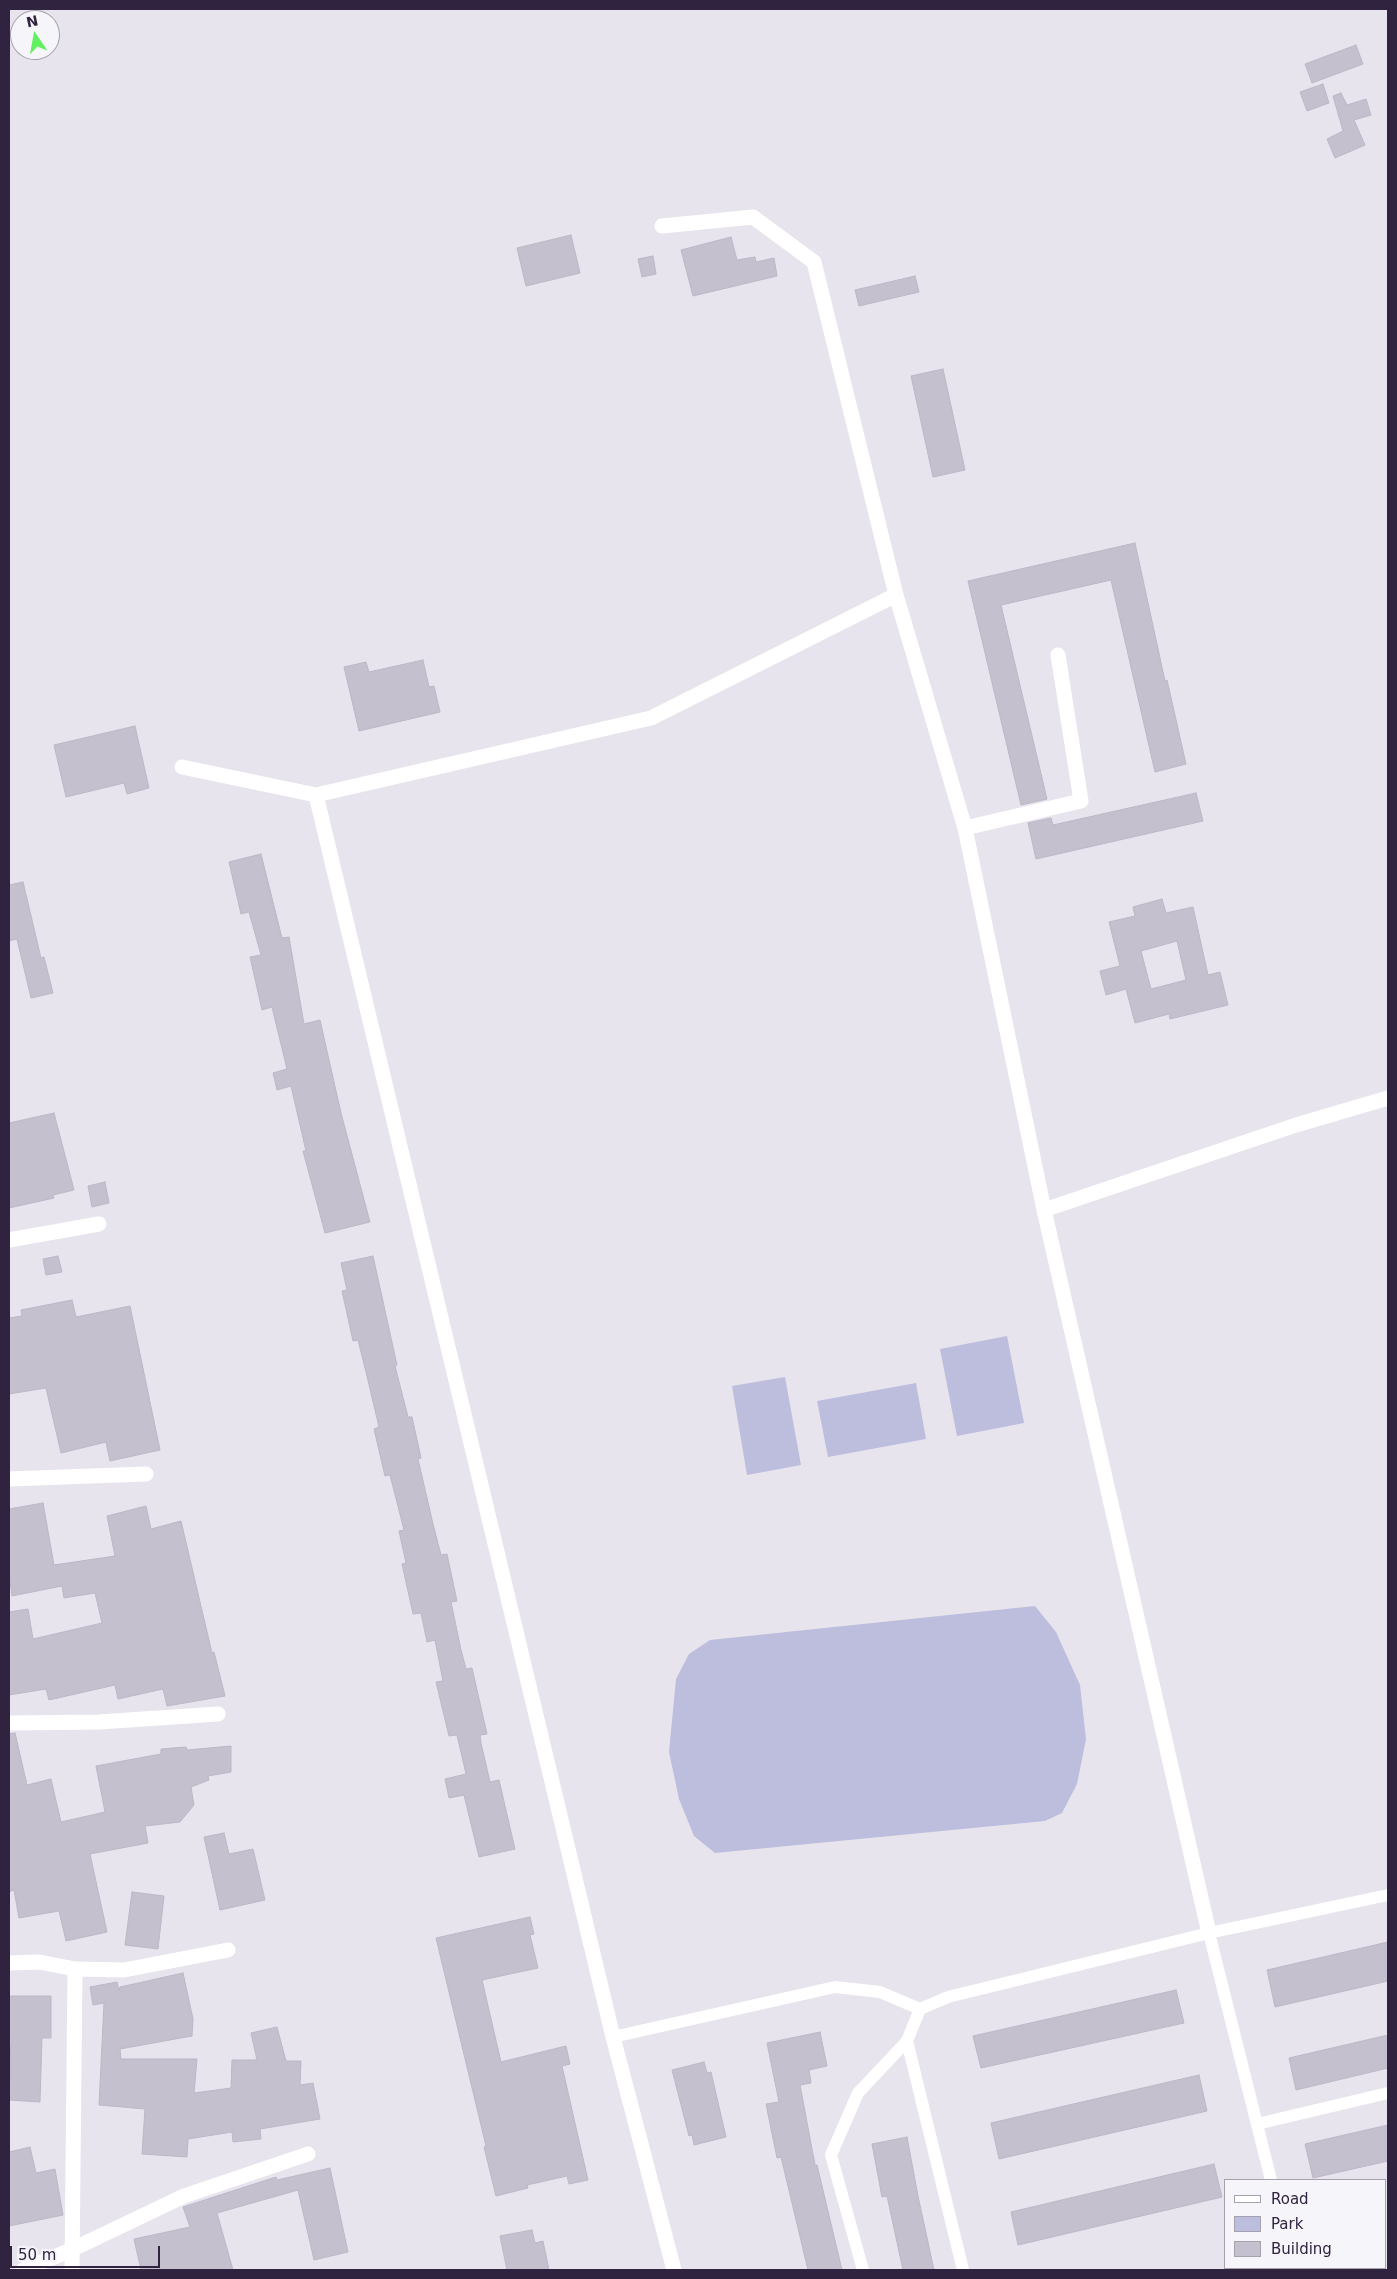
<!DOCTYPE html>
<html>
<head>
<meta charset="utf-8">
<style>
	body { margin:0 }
	#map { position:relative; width:1397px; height:2279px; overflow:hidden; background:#e7e4ed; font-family:"DejaVu Sans",sans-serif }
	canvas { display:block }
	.frame { position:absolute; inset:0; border:10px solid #30233f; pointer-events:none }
	.legend { position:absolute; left:1224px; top:2179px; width:162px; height:90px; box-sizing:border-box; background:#f6f5fa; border:1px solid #a7a1af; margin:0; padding:6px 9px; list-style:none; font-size:15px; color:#30233f }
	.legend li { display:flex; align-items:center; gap:10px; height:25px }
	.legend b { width:25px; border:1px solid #a7a1af }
	.north { position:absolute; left:10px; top:10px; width:50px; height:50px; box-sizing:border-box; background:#f6f5fa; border:1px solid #a7a1af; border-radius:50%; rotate:348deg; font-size:14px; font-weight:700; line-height:20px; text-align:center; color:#30233f }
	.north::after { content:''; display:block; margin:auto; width:18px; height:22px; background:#61f05f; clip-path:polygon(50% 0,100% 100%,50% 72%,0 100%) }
	.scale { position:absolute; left:10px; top:2246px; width:150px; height:22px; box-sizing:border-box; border:2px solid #30233f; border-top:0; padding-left:6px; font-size:15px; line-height:18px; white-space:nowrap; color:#30233f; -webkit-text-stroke:4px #f6f5fa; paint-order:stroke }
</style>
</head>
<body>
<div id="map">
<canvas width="1397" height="2279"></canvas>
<div class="frame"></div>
<ul class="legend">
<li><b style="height:6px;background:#fff"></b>Road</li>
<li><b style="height:14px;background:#bdbdde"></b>Park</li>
<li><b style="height:14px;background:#c5c0ce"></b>Building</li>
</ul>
<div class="north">N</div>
<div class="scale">50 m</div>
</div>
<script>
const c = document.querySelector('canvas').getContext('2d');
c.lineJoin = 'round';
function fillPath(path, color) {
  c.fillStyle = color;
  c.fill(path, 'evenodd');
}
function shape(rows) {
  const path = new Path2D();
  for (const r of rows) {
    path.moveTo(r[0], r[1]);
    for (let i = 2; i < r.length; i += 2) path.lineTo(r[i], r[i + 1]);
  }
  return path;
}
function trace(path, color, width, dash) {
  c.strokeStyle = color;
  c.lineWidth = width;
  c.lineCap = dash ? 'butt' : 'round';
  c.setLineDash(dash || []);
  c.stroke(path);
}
const green = shape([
	[1007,1336,1024,1423,957,1436,940,1349],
	[785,1377,801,1465,747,1475,732,1386],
	[916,1383,926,1439,828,1457,817,1401],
	[1035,1606,1056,1632,1080,1685,1086,1739,1077,1784,1062,1813,1045,1821,715,1853,694,1836,679,1799,669,1752,676,1679,689,1654,710,1640]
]);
const building = shape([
	[1356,45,1363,64,1312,83,1305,64,1356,45],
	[1323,84,1329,103,1307,111,1300,92,1323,84],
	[1341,93,1347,105,1366,99,1371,115,1354,120,1365,145,1335,158,1327,139,1343,131,1333,96,1341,93],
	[571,235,580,273,526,286,517,248,571,235],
	[731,237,737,260,755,257,756,262,774,258,777,276,693,296,681,250,731,237],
	[653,256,656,274,642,277,638,259,653,256],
	[915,276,919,292,859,306,855,290,915,276],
	[943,369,965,470,933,477,911,376,943,369],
	[1135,543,1165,681,1167,680,1186,764,1155,772,1111,580,1001,605,1047,799,1021,805,968,581,1135,543],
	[423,660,429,687,434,686,440,712,359,731,344,667,366,662,369,672,423,660],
	[135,726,149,788,127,794,124,783,66,797,54,745,135,726],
	[1196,793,1203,821,1036,859,1028,823,1051,818,1053,825,1196,793],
	[261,854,282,938,289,937,304,1024,320,1020,341,1113,370,1222,325,1233,303,1151,306,1151,291,1086,277,1090,273,1073,287,1069,272,1007,262,1010,250,957,261,955,249,912,241,914,229,862,261,854],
	[23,882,41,958,44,957,53,993,31,998,17,939,9,941,9,885,23,882],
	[1162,899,1166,913,1193,907,1208,975,1220,972,1228,1005,1170,1019,1169,1014,1135,1023,1126,989,1106,995,1100,971,1120,966,1109,922,1135,916,1133,907,1162,899],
	[1177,941,1186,980,1151,989,1141,951,1177,941],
	[54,1113,74,1190,53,1195,54,1198,9,1208,9,1123,54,1113],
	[105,1182,109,1203,92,1207,88,1186,105,1182],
	[58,1256,62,1272,46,1275,43,1259,58,1256],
	[373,1256,397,1365,395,1366,408,1417,412,1417,421,1458,418,1459,433,1524,441,1555,447,1554,457,1601,451,1602,461,1650,466,1669,472,1668,487,1734,480,1735,481,1743,490,1782,499,1780,515,1849,479,1857,464,1795,449,1798,445,1779,466,1774,457,1735,449,1736,436,1682,443,1681,435,1640,427,1642,421,1613,413,1614,402,1564,406,1563,399,1531,404,1530,390,1475,385,1476,374,1429,379,1427,366,1372,358,1340,353,1341,342,1291,347,1290,341,1263,373,1256],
	[72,1300,76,1317,130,1306,160,1450,110,1461,106,1442,61,1453,46,1388,9,1394,9,1318,22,1316,21,1310,72,1300],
	[43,1503,54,1565,115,1556,107,1516,146,1506,151,1529,181,1521,212,1653,214,1652,225,1696,167,1706,163,1689,118,1699,115,1685,49,1700,46,1689,9,1695,9,1612,28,1609,33,1639,102,1623,95,1593,64,1598,62,1586,12,1596,9,1575,9,1509,43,1503],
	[15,1733,27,1785,51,1779,61,1822,105,1812,96,1766,161,1754,161,1749,186,1747,187,1750,231,1746,231,1772,208,1776,209,1780,191,1787,194,1805,180,1822,145,1826,148,1843,90,1854,107,1932,66,1941,59,1911,19,1918,14,1890,9,1892,9,1734,15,1733],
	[224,1833,229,1854,253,1849,265,1900,220,1910,204,1837,224,1833],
	[132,1892,164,1896,158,1949,125,1945,132,1892],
	[530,1917,534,1934,530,1935,538,1968,482,1980,501,2062,566,2046,570,2064,562,2066,588,2180,569,2184,567,2176,527,2185,528,2188,496,2196,484,2147,486,2146,436,1938,530,1917],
	[1388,1942,1388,1981,1275,2007,1267,1970,1388,1942],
	[183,1973,193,2019,192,2036,120,2049,121,2059,197,2059,194,2093,231,2088,232,2060,257,2060,251,2033,277,2027,286,2061,301,2061,300,2085,313,2083,320,2119,260,2129,261,2139,233,2142,232,2132,188,2139,187,2157,142,2154,145,2109,99,2105,104,2003,93,2005,90,1987,117,1982,119,1991,120,1987,183,1973],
	[1176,1990,1184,2023,981,2068,973,2036,1176,1990],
	[9,1996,51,1996,51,2038,42,2038,40,2102,9,2100,11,2038,9,2038,9,1996],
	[820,2032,827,2066,809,2070,811,2083,800,2085,815,2165,817,2165,842,2270,808,2270,781,2157,777,2158,766,2104,779,2102,767,2043,820,2032],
	[1388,2035,1388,2068,1296,2090,1289,2058,1388,2035],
	[704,2062,707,2073,711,2072,726,2137,694,2145,692,2135,689,2136,672,2070,704,2062],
	[1199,2075,1207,2111,999,2159,991,2123,1199,2075],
	[1388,2125,1388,2161,1313,2178,1305,2144,1388,2125],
	[907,2137,918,2196,934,2270,903,2270,887,2196,882,2197,872,2144,907,2137],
	[30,2147,36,2173,55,2169,63,2215,9,2226,9,2152,30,2147],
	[1214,2164,1222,2197,1018,2245,1011,2212,1214,2164],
	[330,2168,348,2252,314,2260,298,2190,217,2213,233,2270,141,2270,134,2239,190,2227,183,2207,276,2177,277,2180,330,2168],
	[532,2230,535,2243,543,2241,549,2270,507,2270,500,2236,532,2230]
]);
const lane = shape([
	[1209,1933,1271,2180],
	[613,2037,835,1987,880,1992,920,2009,948,1997,1209,1933,1388,1895],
	[907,2041,963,2270],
	[1257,2124,1388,2093],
	[1293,2268,1293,2270],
	[863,2270,831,2155,858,2093,907,2041,920,2009]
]);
const street = shape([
	[662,226,753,217,814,262,896,595,965,828,1044,1210,1209,1933],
	[182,767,316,795,651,718,896,595],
	[316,795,613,2037,674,2270],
	[965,828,1081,801,1058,655],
	[1044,1210,1296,1125,1388,1098],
	[9,1240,99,1224],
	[9,1479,146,1474],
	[9,1723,99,1722,218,1714],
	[9,1963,39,1962,75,1969,124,1970,228,1950],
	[23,2270,71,2250,184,2196,308,2154],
	[72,2270,75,1969]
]);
fillPath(green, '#bdbdde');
fillPath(building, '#c5c0ce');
trace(building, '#bcb6c7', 1);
trace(lane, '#fff', 12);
trace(street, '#fff', 15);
</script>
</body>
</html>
